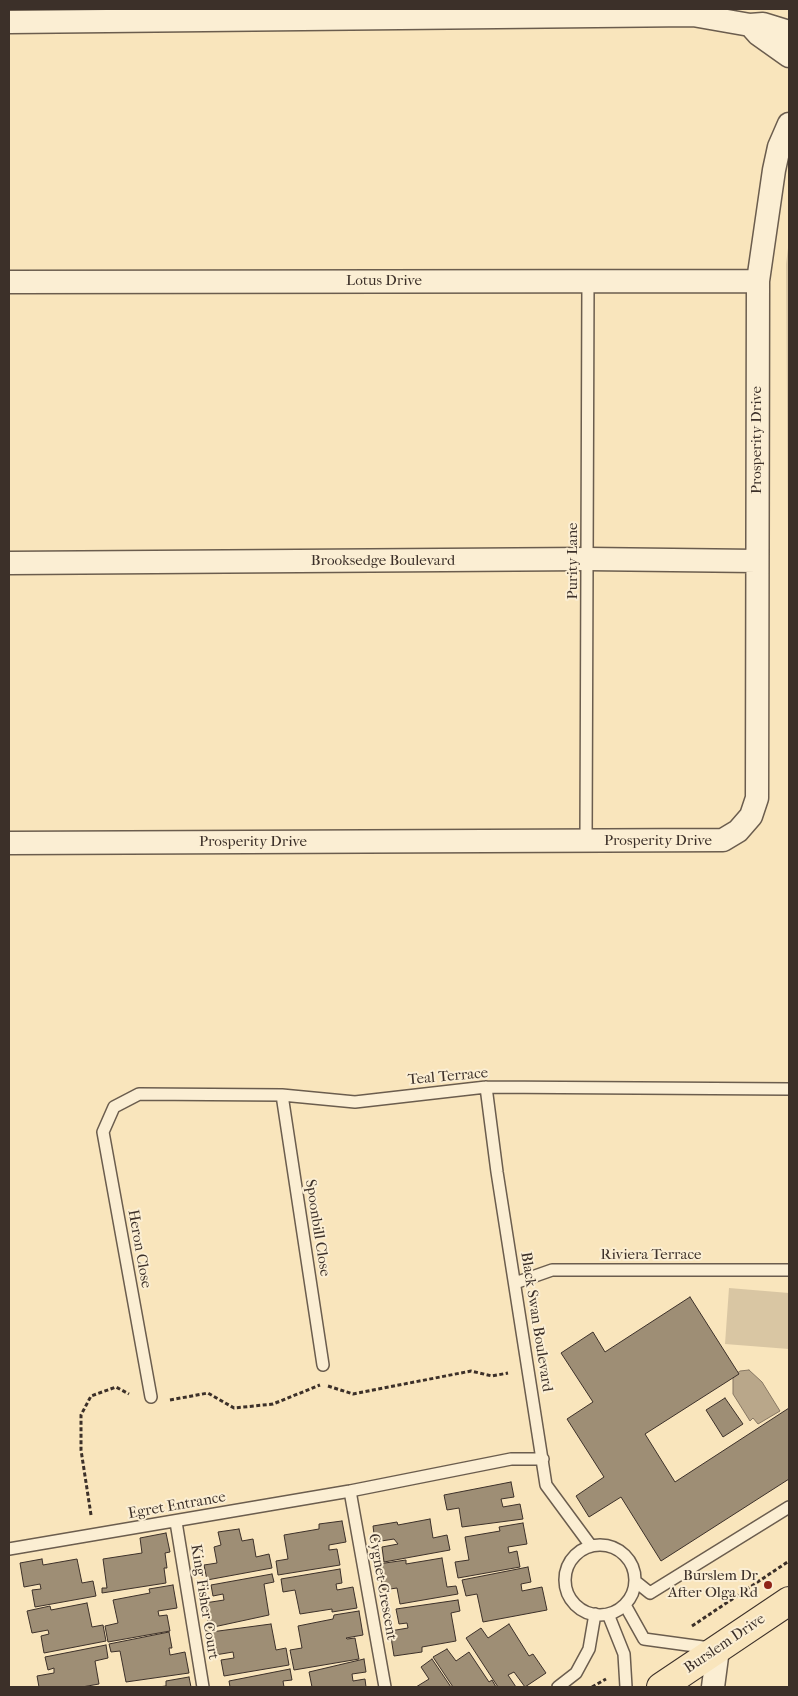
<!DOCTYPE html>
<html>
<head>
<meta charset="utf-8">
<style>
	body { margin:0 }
	#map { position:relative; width:798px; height:1696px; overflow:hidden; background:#f9e5bc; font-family:"IM FELL French Canon",serif }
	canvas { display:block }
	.frame { position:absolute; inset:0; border:10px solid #3c3029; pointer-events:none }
</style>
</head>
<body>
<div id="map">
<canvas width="798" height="1696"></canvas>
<div class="frame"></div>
</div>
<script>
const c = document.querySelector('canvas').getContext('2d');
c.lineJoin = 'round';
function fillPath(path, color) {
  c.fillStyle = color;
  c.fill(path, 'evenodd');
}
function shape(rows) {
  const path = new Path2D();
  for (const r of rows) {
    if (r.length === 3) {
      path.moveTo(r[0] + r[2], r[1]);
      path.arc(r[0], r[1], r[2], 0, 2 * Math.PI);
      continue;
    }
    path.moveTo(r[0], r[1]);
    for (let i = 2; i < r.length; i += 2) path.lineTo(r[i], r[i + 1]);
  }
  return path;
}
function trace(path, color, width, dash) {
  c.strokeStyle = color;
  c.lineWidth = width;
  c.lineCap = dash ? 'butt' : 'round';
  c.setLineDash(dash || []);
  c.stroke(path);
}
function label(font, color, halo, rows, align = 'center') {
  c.font = font + ' "IM FELL French Canon",serif';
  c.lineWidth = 4;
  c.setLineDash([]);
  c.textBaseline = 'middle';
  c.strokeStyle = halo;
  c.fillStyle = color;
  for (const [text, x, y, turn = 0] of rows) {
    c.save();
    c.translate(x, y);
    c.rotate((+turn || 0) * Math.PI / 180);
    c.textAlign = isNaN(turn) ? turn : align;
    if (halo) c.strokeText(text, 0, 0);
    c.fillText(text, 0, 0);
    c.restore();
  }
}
const green = shape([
	[789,240,789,671,786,264],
	[729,1288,789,1293,789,1349,725,1344]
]);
const water = shape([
	[749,1370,762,1382,780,1411,758,1424,753,1418,750,1421,733,1394,733,1376,740,1371,749,1370]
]);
const building = shape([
	[690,1297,739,1374,645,1434,675,1482,789,1408,789,1479,661,1561,621,1497,589,1517,576,1496,604,1477,567,1419,593,1402,561,1353,593,1332,605,1352,690,1297],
	[725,1398,743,1424,723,1437,706,1410,725,1398],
	[511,1482,514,1497,501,1499,503,1507,520,1504,523,1519,462,1527,459,1508,447,1510,444,1495,511,1482],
	[430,1519,433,1538,447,1535,450,1550,384,1562,382,1547,398,1544,394,1539,375,1542,373,1526,397,1522,398,1525,430,1519],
	[342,1521,346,1542,329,1545,329,1550,337,1549,340,1565,278,1575,276,1561,288,1559,284,1535,319,1529,319,1524,342,1521],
	[523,1523,527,1544,508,1547,509,1553,517,1551,520,1567,458,1578,455,1562,469,1560,465,1537,500,1531,499,1527,523,1523],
	[239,1529,242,1541,253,1539,256,1557,269,1554,272,1568,207,1580,204,1565,217,1563,214,1547,221,1545,218,1532,239,1529],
	[166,1533,170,1552,165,1553,167,1568,164,1568,166,1583,102,1593,102,1588,107,1588,103,1559,142,1553,140,1538,166,1533],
	[442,1558,447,1587,456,1586,458,1594,400,1604,397,1588,383,1590,378,1564,406,1560,406,1564,442,1558],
	[42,1559,43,1565,77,1559,82,1583,93,1581,96,1596,35,1607,32,1590,41,1589,40,1584,24,1587,20,1563,42,1559],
	[528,1567,531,1582,521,1584,522,1591,542,1587,547,1610,483,1622,477,1594,466,1596,462,1580,528,1567],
	[340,1569,342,1583,336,1584,337,1590,353,1587,357,1608,332,1612,332,1609,300,1614,295,1590,283,1592,281,1579,340,1569],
	[272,1574,274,1582,264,1584,269,1615,209,1628,205,1603,224,1600,223,1594,213,1596,211,1585,272,1574],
	[173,1585,177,1608,158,1611,159,1616,167,1615,170,1631,108,1642,105,1626,118,1623,113,1600,150,1593,149,1589,173,1585],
	[458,1600,460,1611,451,1613,456,1641,422,1647,422,1652,394,1656,390,1631,408,1628,407,1623,399,1624,396,1609,458,1600],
	[87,1603,92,1627,103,1625,106,1641,44,1653,41,1636,49,1634,48,1630,32,1633,27,1611,50,1606,51,1610,87,1603],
	[359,1611,363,1635,346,1638,347,1639,355,1638,359,1659,294,1670,290,1650,302,1648,298,1626,333,1619,334,1615,359,1611],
	[271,1624,276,1650,286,1648,289,1665,224,1676,221,1660,234,1658,233,1652,215,1655,211,1632,271,1624],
	[509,1624,529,1656,533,1654,546,1673,525,1687,514,1672,508,1675,516,1687,498,1687,466,1638,481,1628,488,1638,509,1624],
	[169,1632,172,1648,169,1648,170,1655,185,1652,189,1673,126,1682,120,1651,111,1652,109,1644,169,1632],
	[106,1645,108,1658,95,1661,99,1684,82,1687,39,1687,37,1676,54,1673,54,1668,48,1670,45,1657,106,1645],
	[447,1649,456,1661,469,1652,489,1682,492,1680,496,1687,453,1687,433,1657,447,1649],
	[364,1659,366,1672,352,1674,353,1681,365,1679,366,1687,312,1687,309,1672,364,1659],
	[432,1659,451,1687,416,1687,429,1679,421,1667,432,1659],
	[290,1669,292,1680,283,1681,284,1687,230,1687,229,1681,290,1669],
	[189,1677,191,1687,158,1687,166,1686,166,1681,189,1677]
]);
const path = shape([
	[328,1386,353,1394,471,1371,492,1376,508,1373],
	[170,1400,208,1393,234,1408,273,1404,320,1385],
	[91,1515,81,1450,81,1415,91,1396,116,1387,129,1394],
	[692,1626,789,1561],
	[592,1687,606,1679]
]);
const lane = shape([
	[586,841,588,281],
	[486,1087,497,1172,546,1485,591,1546],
	[282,1095,323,1365],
	[515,1283,552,1270,789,1270],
	[151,1397,103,1132,114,1107,139,1094,282,1095,355,1102,486,1087,789,1089],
	[350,1491,385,1687],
	[176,1522,203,1687],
	[600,1580,35],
	[9,1549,350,1491,511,1459,543,1459],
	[635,1581,650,1593,789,1507],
	[625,1605,644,1639,710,1648],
	[608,1614,624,1654,626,1687],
	[558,1687,576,1673,589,1649,595,1614]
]);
const street = shape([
	[9,22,693,15,750,25,763,24,789,32],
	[750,25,758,34,789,56],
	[9,282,758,281],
	[9,563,588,559,756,561],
	[9,843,723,840,738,831,751,816,757,798,758,281,774,170,779,147,789,124],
	[713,1687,718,1649]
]);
const primary = shape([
	[661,1687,789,1601]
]);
const markers = [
	[768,1585,5,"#8f2418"]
];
const streetNames = [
	["Lotus Drive",384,281],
	["Prosperity Drive",757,440,-90],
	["Brooksedge Boulevard",383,561],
	["Purity Lane",573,561,-90],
	["Prosperity Drive",658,841],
	["Prosperity Drive",253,842],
	["Teal Terrace",448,1077,-5],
	["Spoonbill Close",317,1228,81],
	["Heron Close",139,1249,80],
	["Riviera Terrace",651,1255],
	["Black Swan Boulevard",536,1322,81],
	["Egret Entrance",177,1506,-10],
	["Cygnet Crescent",382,1587,80],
	["King Fisher Court",204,1602,81],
	["Burslem Drive",725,1644,-34]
];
const poiNames = [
	["Burslem Dr",758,1576],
	["After Olga Rd",758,1593]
];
fillPath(green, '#d9c6a3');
fillPath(water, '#b9a78a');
trace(water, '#877763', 1);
fillPath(building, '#9e8e75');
trace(building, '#3c3029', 1);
trace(lane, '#6b5d4e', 14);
trace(street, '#6b5d4e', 25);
trace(primary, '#3c3029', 30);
trace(path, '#3c3029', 3, [4, 2.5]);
trace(lane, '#fbeed3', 11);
trace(street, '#fbeed3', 22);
trace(primary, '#f9e5bc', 28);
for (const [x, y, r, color] of markers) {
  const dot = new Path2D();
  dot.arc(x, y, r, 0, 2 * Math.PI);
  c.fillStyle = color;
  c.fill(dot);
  trace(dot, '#fbeed3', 2);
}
label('15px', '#3c3029', '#fbeed3', streetNames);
label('15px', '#3c3029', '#fbeed3', poiNames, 'right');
</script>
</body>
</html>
